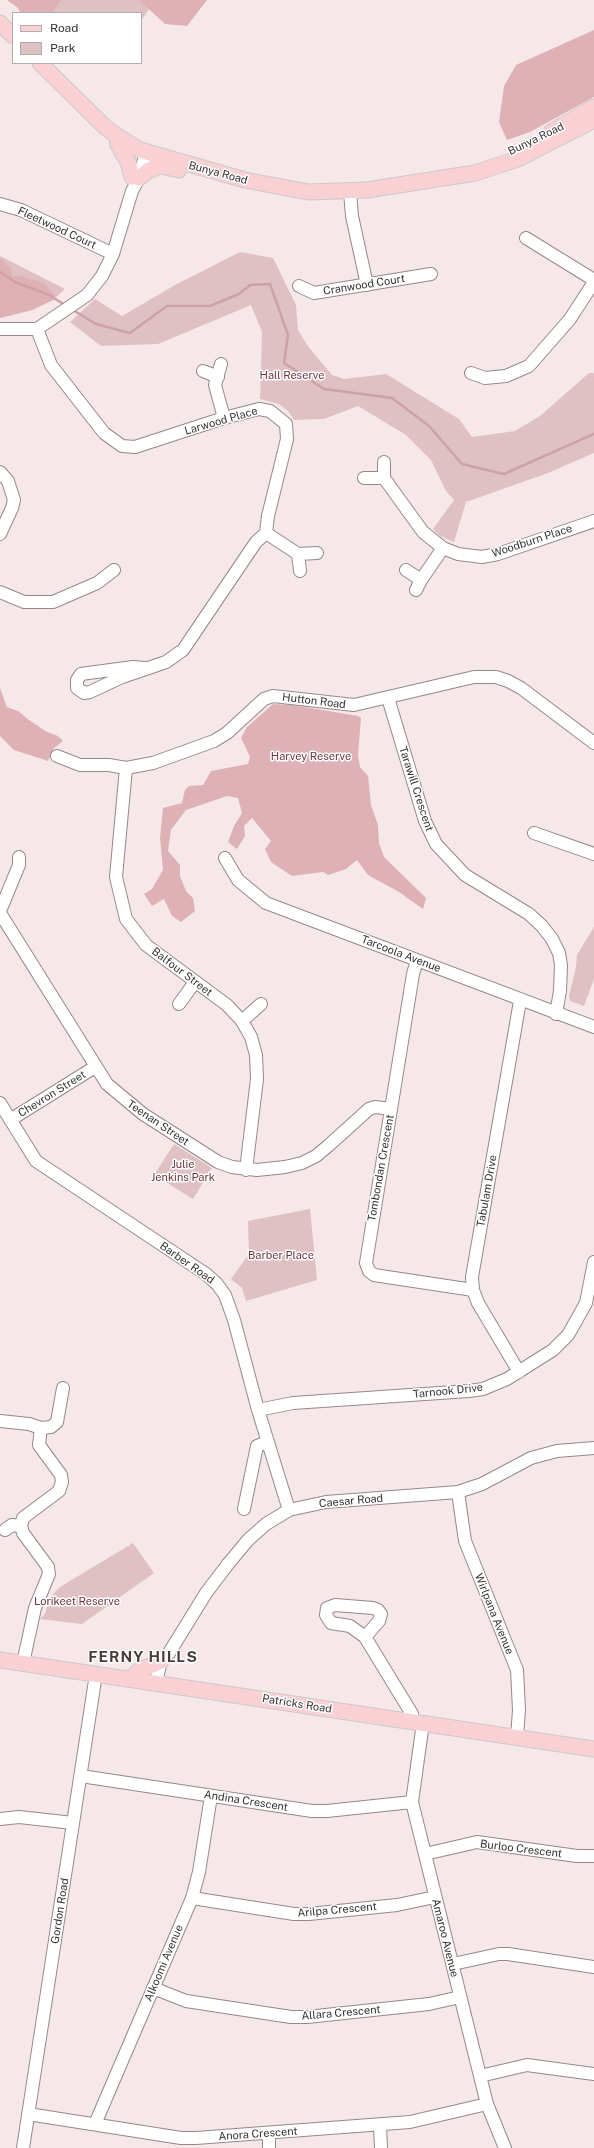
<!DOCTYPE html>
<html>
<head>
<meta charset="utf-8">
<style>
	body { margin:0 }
	#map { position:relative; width:594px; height:2148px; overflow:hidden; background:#f6e8e9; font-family:"Public Sans",sans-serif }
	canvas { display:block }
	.legend { position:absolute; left:12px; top:12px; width:130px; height:52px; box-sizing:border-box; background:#fff; border:1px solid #afadad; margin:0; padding:5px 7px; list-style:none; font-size:12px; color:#373132 }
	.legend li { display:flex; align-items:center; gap:8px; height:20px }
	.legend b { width:20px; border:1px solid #afadad }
</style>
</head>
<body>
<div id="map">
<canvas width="594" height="2148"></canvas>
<ul class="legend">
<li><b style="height:5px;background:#f9d1d5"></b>Road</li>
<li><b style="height:11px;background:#dfc0c3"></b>Park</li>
</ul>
</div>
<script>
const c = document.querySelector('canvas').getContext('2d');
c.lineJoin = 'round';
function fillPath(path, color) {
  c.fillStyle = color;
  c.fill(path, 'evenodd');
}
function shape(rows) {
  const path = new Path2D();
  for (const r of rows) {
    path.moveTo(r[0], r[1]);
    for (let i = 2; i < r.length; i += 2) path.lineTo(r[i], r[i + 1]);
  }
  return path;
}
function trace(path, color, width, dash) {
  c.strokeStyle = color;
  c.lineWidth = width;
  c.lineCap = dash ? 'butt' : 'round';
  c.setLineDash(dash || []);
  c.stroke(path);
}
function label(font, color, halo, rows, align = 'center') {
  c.font = font + ' "Public Sans",sans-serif';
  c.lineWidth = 3;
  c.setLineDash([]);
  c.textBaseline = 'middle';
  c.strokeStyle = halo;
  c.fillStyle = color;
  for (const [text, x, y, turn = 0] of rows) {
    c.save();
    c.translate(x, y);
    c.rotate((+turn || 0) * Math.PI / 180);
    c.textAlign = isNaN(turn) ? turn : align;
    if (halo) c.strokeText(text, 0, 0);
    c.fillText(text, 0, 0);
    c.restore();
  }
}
const green = shape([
	[62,0,142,0,151,6,141,21,141,13,52,13],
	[240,252,273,258,296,305,298,330,307,345,332,375,344,379,386,374,459,419,472,437,515,431,540,416,589,373,594,373,594,453,548,473,466,502,454,542,440,536,433,529,454,500,446,491,431,460,406,435,358,406,324,419,294,420,288,411,279,404,260,399,262,332,251,305,158,344,101,346,70,322,95,299,122,316,175,285],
	[0,256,65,289,53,300,32,310,0,318],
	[594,927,594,979,584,1006,570,1001,569,996,576,967,577,955],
	[174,1144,212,1168,193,1199,154,1175],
	[310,1209,317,1280,246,1301,242,1288,231,1279,249,1254,248,1221],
	[133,1543,154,1573,82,1624,40,1619,45,1614,49,1598,60,1587]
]);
const forest = shape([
	[7,0,62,0,52,13,20,13,18,8],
	[139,0,207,0,187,26,165,24],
	[594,30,594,97,530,132,507,140,499,122,504,86,516,65],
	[0,257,11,268,12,276,19,276,43,282,55,295,53,300,32,310,0,318],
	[0,688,7,707,18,711,29,720,47,732,58,736,63,741,54,748,48,761,14,750,0,736],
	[273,704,293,705,358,716,361,718,358,755,360,767,368,776,371,805,378,825,379,843,384,857,426,898,423,909,399,892,368,875,357,860,346,869,328,875,323,872,292,876,271,862,265,849,271,841,252,818,244,826,245,836,237,849,228,842,234,826,242,813,238,798,227,796,186,810,171,830,168,851,180,865,180,876,186,891,193,898,195,911,181,922,172,916,164,899,152,906,144,894,152,889,163,870,160,838,163,808,182,803,185,790,189,786,203,785,211,771,248,764,250,757,241,738,247,727]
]);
const stream = shape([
	[0,272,15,282,49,295,65,305],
	[73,310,96,324,130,333,167,306,210,306,239,294,250,285,270,284,288,335,284,363,324,389,392,398,429,426,462,464,504,474,594,434]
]);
const minor = shape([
	[350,192,352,216,367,285],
	[0,204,21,210,113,254],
	[526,238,594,280],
	[299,286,314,293,431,274],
	[0,329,37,329,87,295,102,276,113,254,132,191,139,178,146,152],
	[37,329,51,365,104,433,122,446,135,447,224,418,259,409,270,411,286,424,287,439,268,516,266,533,256,542,183,650,166,662,122,677,90,692,84,693,77,688,77,680,81,674,133,667,145,668],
	[221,364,215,385,224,418],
	[203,371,218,377],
	[471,373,485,378,506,376,529,366,570,319,594,282],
	[0,472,8,481,14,500,12,508,0,534],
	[364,478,384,478,384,462],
	[384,478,423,532,443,548,458,554,482,557,498,554,594,521],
	[266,533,298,554,300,571],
	[298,554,317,553],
	[406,570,421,580,416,590],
	[421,580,443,548],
	[0,592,24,602,53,602,97,583,114,570],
	[388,698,425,821,436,844,465,875,529,914,542,926,552,939,559,953,561,965,560,991,556,1014],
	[57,756,80,765,109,765,126,768,153,763,214,741,227,733,264,699,273,696,354,705,474,677,496,677,508,681,521,688,594,743],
	[126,768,116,877,126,919,146,945,227,1005,242,1021,251,1037,256,1055,257,1079,246,1170],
	[534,833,594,854],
	[225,858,238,880,266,903,594,1027],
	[0,911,19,865,19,857],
	[0,913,107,1084,143,1114,218,1162,232,1167,257,1170,285,1167,302,1163,316,1156,328,1146,369,1109,375,1107,391,1109],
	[417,960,413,974,366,1263,369,1271,374,1275,473,1290],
	[179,1004,195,982],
	[242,1021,261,1004],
	[0,1103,36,1161,206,1274,217,1284,225,1295,234,1320,258,1410,289,1510],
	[10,1120,95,1067],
	[519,1372,478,1303,473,1290,472,1277,520,1001],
	[258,1410,293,1403,469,1391,483,1389,507,1379,553,1350,568,1335,586,1303,594,1262],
	[0,1421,29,1424,41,1428,51,1427,57,1422,63,1388],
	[458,1492,465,1541,517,1670,519,1710,517,1737],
	[244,1509,257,1446,267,1442],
	[5,1530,12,1525,21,1526],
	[365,1637,379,1621,381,1614,378,1610,373,1608,335,1605,327,1608,326,1615,331,1623,350,1626,365,1637,412,1714,411,1721],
	[23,1663,35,1608,49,1574,48,1567,23,1533,21,1526,23,1518,59,1491,62,1482,61,1475,39,1445,41,1428],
	[156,1683,161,1661,169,1653,206,1593,228,1564,248,1540,266,1524,289,1510,326,1502,458,1492,482,1484,531,1458,557,1451,594,1448],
	[423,1723,412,1802,487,2104,505,2148],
	[81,1776,312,1811,327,1811,412,1802],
	[0,1819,19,1817,73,1823],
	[425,1854,477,1842,577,1856,594,1856],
	[192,1898,294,1914,309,1914,397,1905,435,1897],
	[453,1964,499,1954,508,1954,594,1967],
	[153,1988,186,2001,291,2017,307,2017,429,2004,460,1997],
	[480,2076,527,2065,594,2074],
	[28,2114,181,2138,196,2138,410,2122,487,2104],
	[95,2124,192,1898,199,1872,211,1796],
	[380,2126,381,2148],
	[269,2134,269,2148],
	[23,2148,96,1674]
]);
const major = shape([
	[0,23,13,36],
	[40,63,105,127,117,136,140,150,245,180,308,192,367,190,475,173,518,159,594,120],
	[551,132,594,107],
	[117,136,118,145,128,162,132,177],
	[139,178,149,170,162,166,179,170],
	[0,1660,594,1749],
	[129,1679,140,1670,161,1661]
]);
const streetNames = [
	["Bunya Road",536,139,-26],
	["Bunya Road",218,173,15],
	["Fleetwood Court",57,228,25],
	["Cranwood Court",364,285,-9],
	["Larwood Place",221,421,-16],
	["Woodburn Place",532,541,-18],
	["Hutton Road",314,701,7],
	["Tarawill Crescent",416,789,72],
	["Tarcoola Avenue",401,954,21],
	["Balfour Street",182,972,37],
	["Chevron Street",52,1094,-32],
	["Teenan Street",158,1123,34],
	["Tombondan Crescent",381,1168,-80],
	["Tabulam Drive",487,1191,-80],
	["Barber Road",187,1263,35],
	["Tarnook Drive",448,1391,-6],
	["Caesar Road",351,1501,-5],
	["Wirlpana Avenue",494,1614,68],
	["Patricks Road",297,1704,9],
	["Andina Crescent",246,1801,9],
	["Burloo Crescent",521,1849,7],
	["Arilpa Crescent",337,1910,-5],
	["Gordon Road",60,1911,-81],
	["Amaroo Avenue",445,1938,76],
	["Alkoomi Avenue",164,1963,-67],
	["Allara Crescent",341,2013,-5],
	["Anora Crescent",258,2134,-4]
];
const parkNames = [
	["Hall Reserve",292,376],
	["Harvey Reserve",311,757],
	["Julie",183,1165],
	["Jenkins Park",183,1178],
	["Barber Place",281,1256],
	["Lorikeet Reserve",77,1602]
];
const districtNames = [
	["FERNY HILLS",143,1657]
];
fillPath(green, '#dfc0c3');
fillPath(forest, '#ddb1b6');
trace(stream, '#cda2a6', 2.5);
trace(minor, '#958889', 14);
trace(major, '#cbc9ca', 17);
trace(minor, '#fff', 12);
trace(major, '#f9d1d5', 15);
label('11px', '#373132', '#fff', streetNames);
label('11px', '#6d333c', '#fff', parkNames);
c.letterSpacing = '1px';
label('bold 15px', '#463a3b', '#fff', districtNames);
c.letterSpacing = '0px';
</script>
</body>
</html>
